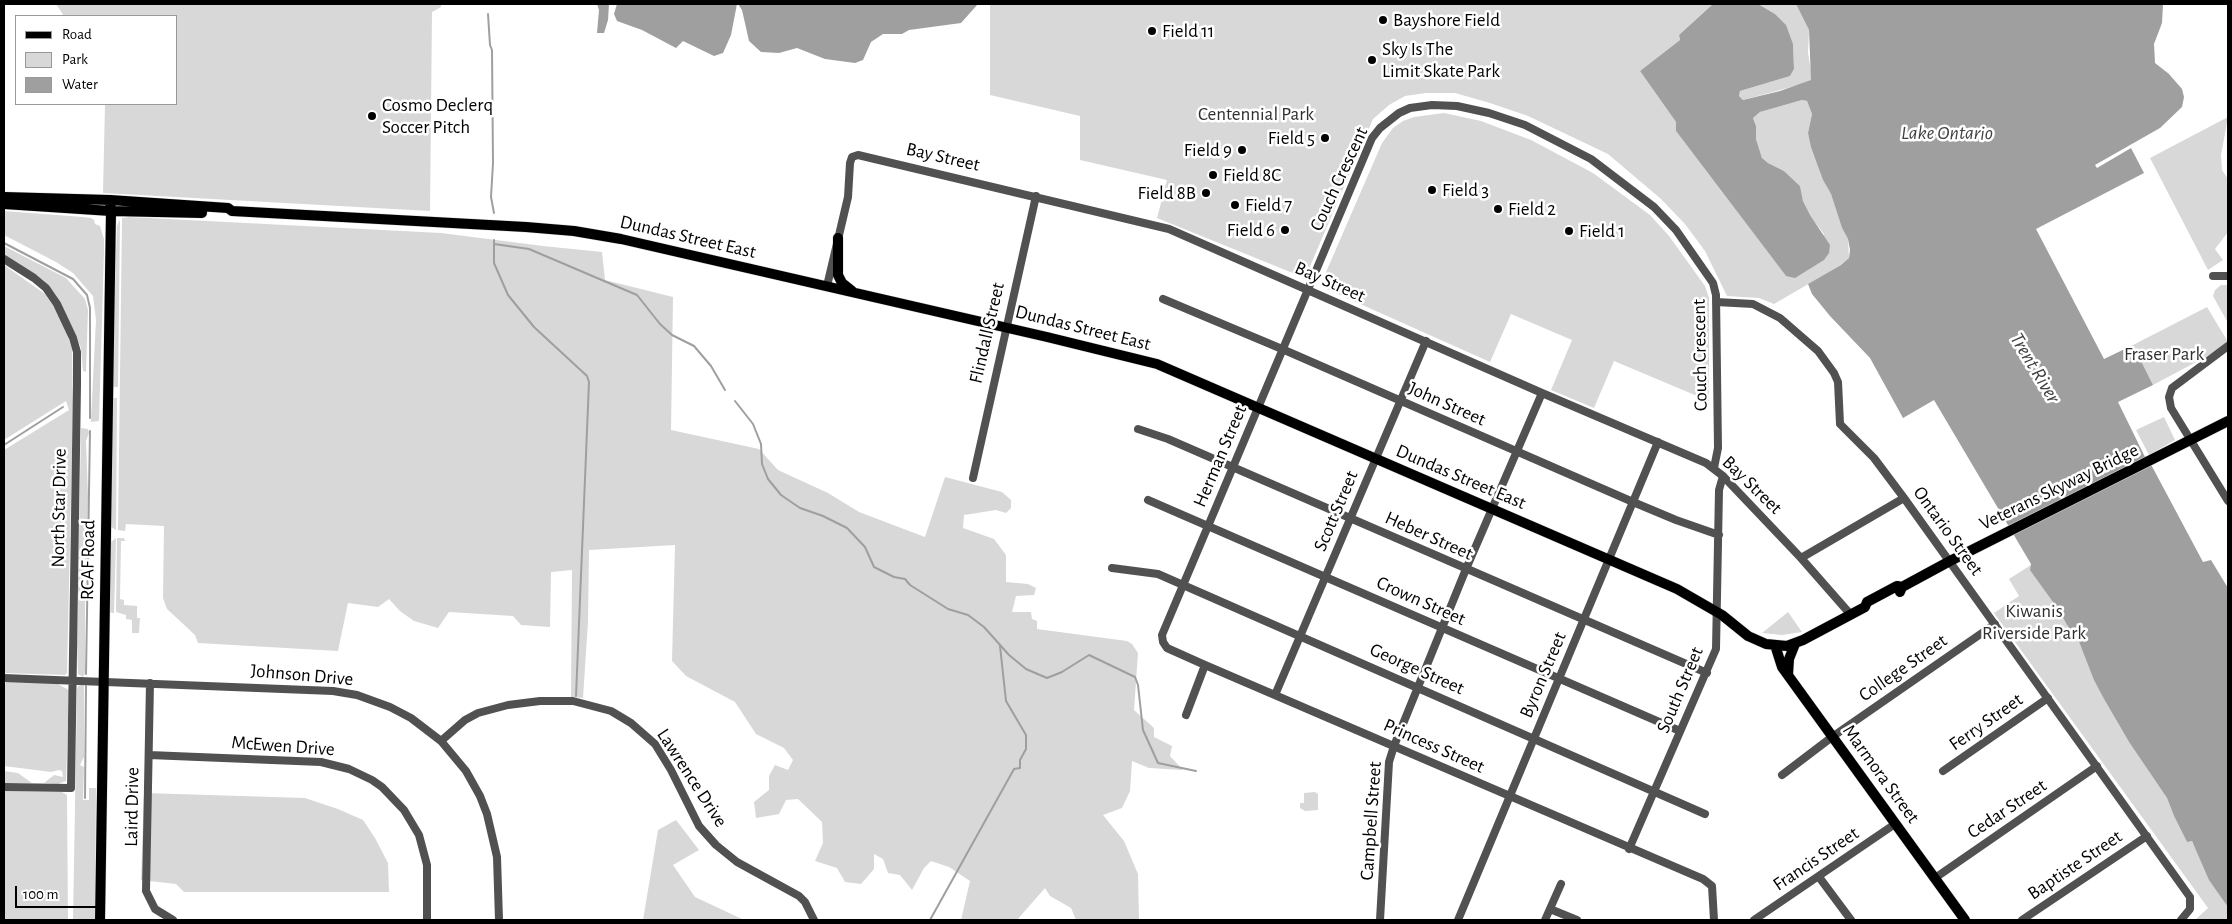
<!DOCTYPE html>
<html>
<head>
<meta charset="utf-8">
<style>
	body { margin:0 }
	#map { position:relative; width:2232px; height:924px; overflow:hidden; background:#fff; font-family:"Alegreya Sans",sans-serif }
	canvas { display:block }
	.frame { position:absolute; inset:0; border:5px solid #000; pointer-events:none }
	.legend { position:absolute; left:15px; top:15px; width:162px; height:90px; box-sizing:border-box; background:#fff; border:1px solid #999; margin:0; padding:6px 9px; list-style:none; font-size:15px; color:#000 }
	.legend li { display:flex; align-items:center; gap:10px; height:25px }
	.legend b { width:25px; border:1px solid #999 }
	.scale { position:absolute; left:15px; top:886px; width:90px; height:22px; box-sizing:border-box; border:2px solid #000; border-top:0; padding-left:6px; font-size:15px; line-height:18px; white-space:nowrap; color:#000; -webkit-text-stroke:4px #fff; paint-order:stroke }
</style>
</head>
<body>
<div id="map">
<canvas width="2232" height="924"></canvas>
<div class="frame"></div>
<ul class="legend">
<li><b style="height:6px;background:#000"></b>Road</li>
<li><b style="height:14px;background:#d8d8d8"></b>Park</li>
<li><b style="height:14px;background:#9f9f9f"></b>Water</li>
</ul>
<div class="scale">100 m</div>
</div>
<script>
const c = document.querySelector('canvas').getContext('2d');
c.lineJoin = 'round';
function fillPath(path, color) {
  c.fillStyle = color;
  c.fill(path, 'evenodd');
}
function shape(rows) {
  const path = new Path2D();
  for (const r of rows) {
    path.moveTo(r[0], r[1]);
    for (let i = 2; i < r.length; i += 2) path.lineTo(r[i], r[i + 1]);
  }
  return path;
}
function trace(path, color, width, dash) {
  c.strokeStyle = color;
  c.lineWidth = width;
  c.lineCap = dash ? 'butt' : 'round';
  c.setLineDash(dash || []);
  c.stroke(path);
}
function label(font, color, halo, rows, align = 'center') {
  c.font = font + ' "Alegreya Sans",sans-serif';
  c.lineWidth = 5;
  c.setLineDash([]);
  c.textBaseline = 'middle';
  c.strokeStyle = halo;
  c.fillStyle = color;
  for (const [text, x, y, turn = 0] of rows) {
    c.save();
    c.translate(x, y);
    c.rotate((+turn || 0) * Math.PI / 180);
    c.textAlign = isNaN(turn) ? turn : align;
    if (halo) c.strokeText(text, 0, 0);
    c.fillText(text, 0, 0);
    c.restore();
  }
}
const green = shape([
	[56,4,441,4,441,7,432,12,430,211,103,193,105,104,176,104,176,16,64,16],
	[990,4,1713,4,1679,35,1680,40,1640,71,1676,122,1676,131,1786,276,1824,234,1810,216,1803,201,1800,186,1784,171,1768,163,1762,158,1756,139,1756,126,1753,118,1760,112,1802,100,1807,101,1812,114,1808,133,1823,180,1831,194,1842,228,1848,239,1849,258,1841,265,1774,304,1759,298,1727,296,1705,251,1685,224,1661,199,1608,154,1528,116,1490,103,1455,93,1426,93,1405,96,1389,105,1373,119,1305,278,1157,218,1167,180,1080,160,1080,116,990,95],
	[1758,4,1796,4,1809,30,1808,53,1812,77,1811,80,1806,83,1743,100,1739,96,1740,91,1790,76,1794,69,1793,44,1775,14],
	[1444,113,1481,121,1531,140,1593,173,1650,215,1669,236,1705,286,1709,298,1709,401,1614,361,1594,408,1551,390,1572,340,1511,314,1490,362,1320,286,1382,143,1393,128,1403,121,1414,117],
	[2228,117,2221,155,2222,170,2228,179,2228,232,2215,249,2223,260,2208,270,2150,158],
	[4,211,83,217,91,218,94,220,95,224,100,226,104,239,104,252,99,421,91,422,91,420,96,320,93,296,73,273,56,262,4,235],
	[129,217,441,233,543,246,602,252,605,280,673,297,671,430,759,449,778,470,828,493,859,512,925,537,945,477,1002,492,1011,500,1011,508,1006,513,996,510,964,515,963,528,994,539,1006,555,1006,582,1028,584,1036,588,1034,595,1016,596,1012,612,1031,612,1032,619,1037,621,1037,629,1127,641,1132,644,1138,653,1134,710,1154,728,1154,737,1172,746,1170,756,1183,770,1149,768,1132,761,1130,791,1122,808,1103,815,1124,841,1138,874,1139,920,1076,920,1071,908,1050,896,1045,888,1017,920,961,920,970,881,949,867,931,861,924,868,912,890,900,875,888,873,883,859,874,854,874,869,861,884,845,882,837,868,815,861,823,843,822,822,798,799,786,800,779,814,756,818,754,802,769,790,769,776,775,765,788,770,793,760,784,748,756,734,735,702,686,676,672,661,675,545,589,550,588,622,583,698,571,697,572,570,551,572,550,627,521,625,513,616,449,612,438,628,414,621,400,611,389,599,378,607,348,603,338,651,198,643,195,635,167,609,163,598,164,526,126,524,125,531,118,530,122,220,122,218],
	[120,219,118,387,114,387,113,385,115,282,117,226],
	[4,246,66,278,85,299,88,310,86,372,83,371,81,348,74,331,55,294,43,280,4,256],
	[4,265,45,294,61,317,72,349,73,406,67,673,65,675,4,673,4,450,69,410,66,401,4,440],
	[2221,285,2228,285,2228,323,2213,296,2215,290],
	[2207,307,2228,342,2228,345,2153,385,2133,345],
	[112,398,117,398,116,530,110,526],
	[2164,417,2175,440,2149,455,2136,430],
	[81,428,88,429,89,433,86,441,88,496,87,563,85,573,85,673,83,677,78,674,77,644],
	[116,538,114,613,113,613,109,612,110,543],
	[117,538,124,538,125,541,121,541,120,599,124,600,124,605,137,606,137,618,140,618,139,633,132,633,132,620,126,619,126,615,116,612],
	[2031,565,2067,625,2078,639,2104,699,2129,742,2167,798,2174,816,2187,842,2191,840,2228,907,2228,920,2195,920,2208,908,1994,613,2019,596,2009,579],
	[1788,612,1802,632,1782,635,1762,633],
	[8,681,56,683,69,690,66,781,58,784,44,783,54,775,63,777,62,771,59,770,51,772,4,766,4,684],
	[84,684,84,757,80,765,84,767,83,800,89,800,89,788,96,788,95,920,73,920,77,690,78,686],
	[4,771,18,773,32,783,4,783],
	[4,791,62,792,67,795,68,920,4,920],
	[1315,792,1318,794,1318,810,1305,811,1300,808,1300,803,1304,803,1304,793],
	[144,793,305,798,338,809,363,820,375,838,388,863,389,892,184,892,176,884,141,880],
	[676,820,699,850,673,865,695,897,744,920,643,920,658,830]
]);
const water = shape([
	[597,4,609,4,608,20,604,33,597,33,599,10],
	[617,4,737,4,731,35,723,53,714,56,683,41,676,48,642,30,617,21,614,14],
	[738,4,978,4,961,23,909,30,902,34,883,34,871,42,863,60,855,63,825,59,797,48,779,53,761,52,749,41,742,10],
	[1713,4,1758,4,1775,14,1786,25,1793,44,1794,69,1790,76,1740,91,1739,96,1743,100,1780,91,1811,80,1809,30,1796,4,2163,4,2162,23,2154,44,2155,63,2169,74,2182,89,2184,97,2182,107,2160,128,2095,165,2097,168,2131,148,2144,173,2036,229,2104,359,2133,345,2153,385,2118,402,2145,457,2147,457,2203,562,2211,560,2228,588,2228,907,2209,880,2192,841,2187,842,2174,816,2167,798,2129,742,2104,699,2094,680,2078,639,2067,625,2058,609,2030,570,2031,564,1934,400,1903,418,1870,358,1830,316,1812,294,1808,284,1841,265,1849,258,1850,250,1848,239,1842,228,1831,194,1823,180,1811,147,1808,133,1812,114,1807,101,1802,100,1760,112,1753,118,1756,126,1756,139,1762,158,1768,163,1784,171,1800,186,1803,201,1810,215,1830,245,1829,253,1824,260,1795,278,1786,276,1676,131,1676,122,1640,71,1680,40,1679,35]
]);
const stream = shape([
	[488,14,490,45,492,50,493,163,491,197,494,213],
	[494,240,494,263,508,295,534,327,587,376,589,382,576,696],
	[4,243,73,279,87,295,90,308,90,418],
	[494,244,529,249,637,295,660,324,672,335,694,346,711,366,725,390],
	[735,401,753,424,761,444,762,464,768,479,781,495,800,508,823,516,847,528,865,547,874,567,894,577,905,579,910,585,948,609,968,615,984,627,1009,655,1026,669,1047,678,1062,672,1089,655,1135,677,1138,685,1143,730,1158,763,1196,771],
	[4,445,63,407],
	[86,674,90,431],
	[85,798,86,686],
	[930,920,1014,769,1020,768,1020,760,1026,749,1026,735,1006,701,1000,646]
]);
const minor = shape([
	[4,259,34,278,46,288,57,304,73,338,77,352,77,384,71,788,4,787],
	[2213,276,2228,276],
	[827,286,848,197,850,163,852,157,858,155,1169,229,1542,393,1706,463,1723,476,1801,558,1851,615],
	[1163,299,1282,349,1633,502,1676,520,1719,535],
	[1716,302,1753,304,1780,318,1818,351,1834,373,1838,382,1840,424,1874,458,1904,498,2190,897,2190,909,2181,920],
	[2228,346,2172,388,2169,397,2171,408,2228,501],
	[1138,429,1168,439,1707,673],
	[973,478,1036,196],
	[1148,500,1680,731],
	[1801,558,1904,498],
	[1112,568,1158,574,1705,814],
	[4,678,333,691,357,695,390,707,411,718,441,741,466,771,480,796,487,814,497,857,499,920],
	[150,683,146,891,155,909,173,920],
	[1275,695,1426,341],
	[1186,715,1205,665],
	[441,741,465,720,478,713,508,705,540,701,573,701,611,711,631,723,655,744,671,770,699,826,716,845,737,862,799,896,805,902,814,920],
	[149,755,321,762,349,769,372,780,382,787,404,810,419,835,427,865,427,920],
	[1943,771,2048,698],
	[1782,775,1832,737,1995,624],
	[1629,849,1716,649,1719,490,1723,476],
	[1819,877,1851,920],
	[1935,878,2097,766],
	[1550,909,1577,920],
	[1380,920,1389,762,1394,746,1466,569,1542,393],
	[1458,920,1658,442],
	[1545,920,1561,884],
	[1714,920,1712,886,1703,879,1205,665,1167,648,1163,642,1162,635,1372,138,1380,128,1399,113,1410,108,1432,105,1457,106,1489,113,1525,125,1591,159,1654,207,1676,230,1713,283,1716,295,1718,448,1714,468],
	[1754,920,1895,824],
	[2022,920,2147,836]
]);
const major = shape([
	[4,197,110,200,228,208,232,211,526,227,574,231,621,239,1047,337,1157,364,1677,589,1722,615,1748,636,1766,644,1787,646,1803,640,1865,607,1867,602,1897,586,1902,587],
	[4,204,111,211,202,213],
	[838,238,838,275,842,283,852,291],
	[1900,592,1902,587,1950,561,2228,421],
	[1775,645,1782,667,1965,920],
	[1788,675,1789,659,1795,644],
	[100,920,111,211,110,200]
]);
const markers = [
	[1383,20,5,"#000"],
	[1152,31,5,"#000"],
	[1372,60,5,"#000"],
	[372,116,5,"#000"],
	[1325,138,5,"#000"],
	[1242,150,5,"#000"],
	[1213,175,5,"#000"],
	[1432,190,5,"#000"],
	[1206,193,5,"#000"],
	[1235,205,5,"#000"],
	[1498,209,5,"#000"],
	[1285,230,5,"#000"],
	[1569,231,5,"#000"]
];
const poiNames = [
	["Bayshore Field",1393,20],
	["Field 11",1162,31],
	["Sky Is The",1382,49],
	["Limit Skate Park",1382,71],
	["Cosmo Declerq",382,105],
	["Soccer Pitch",382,127],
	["Field 5",1315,138,"right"],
	["Field 9",1232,150,"right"],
	["Field 8C",1223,175],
	["Field 3",1442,190],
	["Field 8B",1196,193,"right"],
	["Field 7",1245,205],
	["Field 2",1508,209],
	["Field 6",1275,230,"right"],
	["Field 1",1579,231]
];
const parkNames = [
	["Centennial Park",1256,114],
	["Fraser Park",2164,354],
	["Kiwanis",2034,611],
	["Riverside Park",2034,633]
];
const streetNames = [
	["Bay Street",943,157,13],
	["Couch Crescent",1339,179,-65],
	["Dundas Street East",688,237,13],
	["Bay Street",1330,282,24],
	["Dundas Street East",1083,328,14],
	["Flindall Street",987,333,-77],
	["Couch Crescent",1700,355,-91],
	["John Street",1447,404,24],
	["Herman Street",1220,456,-67],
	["Dundas Street East",1461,477,23],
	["Bay Street",1752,485,44],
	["Veterans Skyway Bridge",2059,487,-26],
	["North Star Drive",59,508,-89],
	["Scott Street",1336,511,-67],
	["Ontario Street",1948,531,54],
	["Heber Street",1429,536,24],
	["RCAF Road",88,560,-89],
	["Crown Street",1421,601,24],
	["College Street",1903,668,-35],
	["George Street",1417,669,24],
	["Johnson Drive",302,675,5],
	["Byron Street",1543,675,-67],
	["South Street",1680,690,-67],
	["Ferry Street",1986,722,-35],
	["McEwen Drive",283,746,4],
	["Princess Street",1434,746,24],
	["Marmora Street",1881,774,54],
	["Lawrence Drive",692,778,57],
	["Laird Drive",132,807,-89],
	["Cedar Street",2007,809,-34],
	["Campbell Street",1371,821,-86],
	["Francis Street",1816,859,-34],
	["Baptiste Street",2075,865,-34]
];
const waterNames = [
	["Lake Ontario",1947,133],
	["Trent River",2035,368,59]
];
fillPath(green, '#d8d8d8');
fillPath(water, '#9f9f9f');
trace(stream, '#9f9f9f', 2);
trace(major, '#dbdbdb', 11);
trace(minor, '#515151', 8);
trace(major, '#000', 10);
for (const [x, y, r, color] of markers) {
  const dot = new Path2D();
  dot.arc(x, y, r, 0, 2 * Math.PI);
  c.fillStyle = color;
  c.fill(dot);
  trace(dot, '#fff', 2);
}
label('19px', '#000', '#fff', poiNames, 'left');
label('19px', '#2f2f2f', '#fff', parkNames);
label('19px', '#000', '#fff', streetNames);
label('italic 20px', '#404040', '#fff', waterNames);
</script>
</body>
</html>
